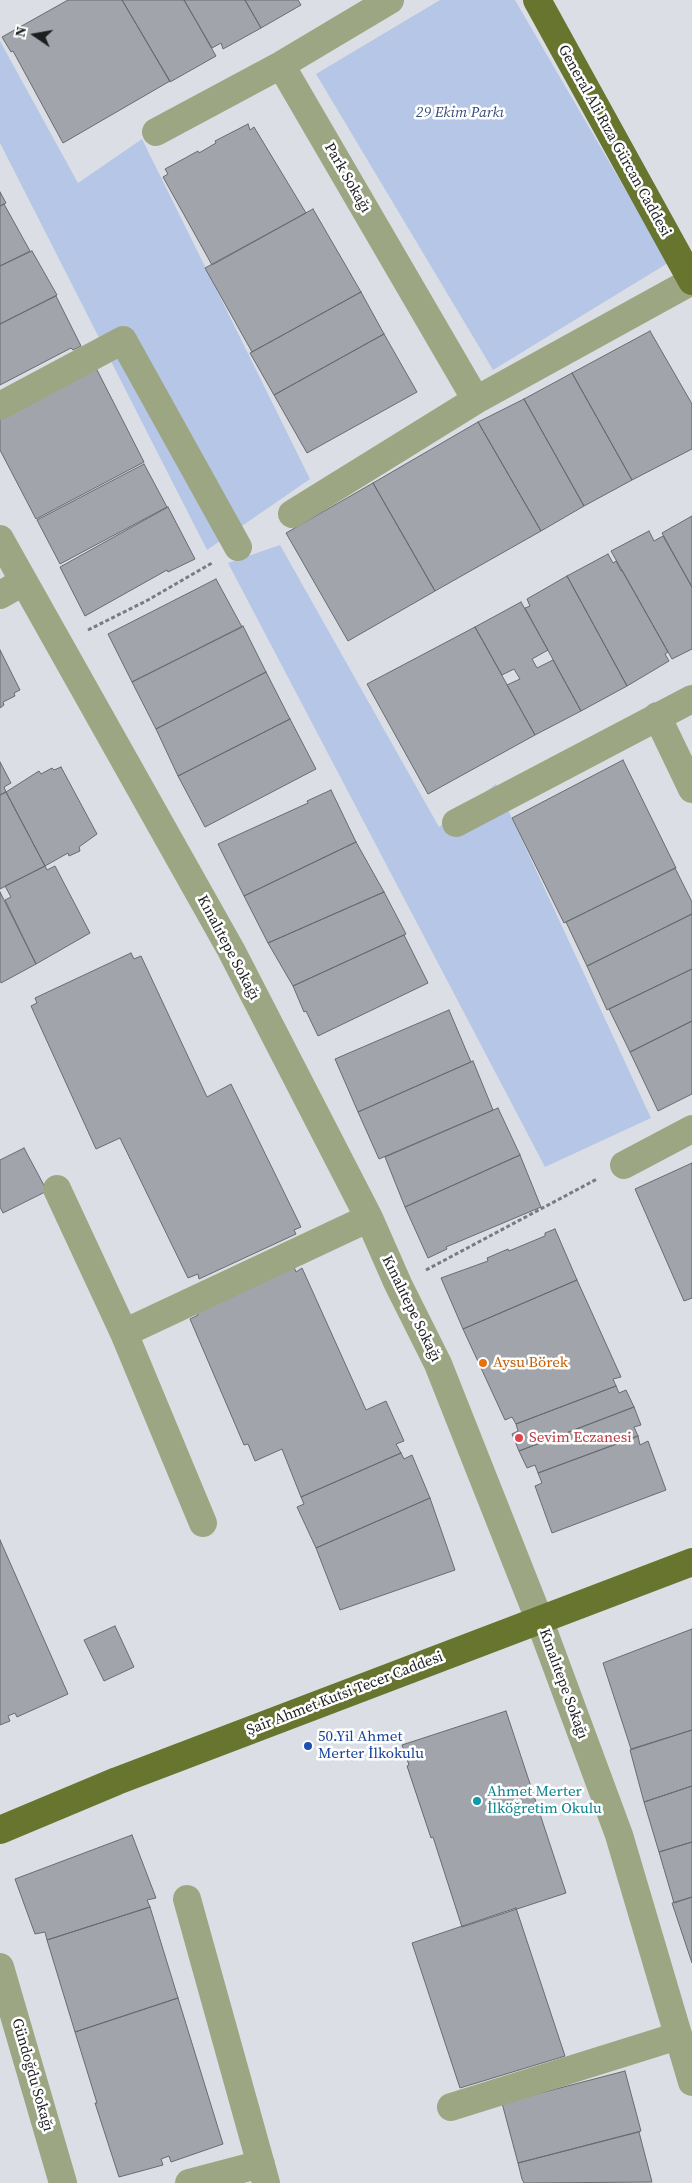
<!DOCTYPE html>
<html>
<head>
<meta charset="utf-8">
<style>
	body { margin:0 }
	#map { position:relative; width:692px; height:2183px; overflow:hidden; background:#dbdfe5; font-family:"Source Serif 4",serif }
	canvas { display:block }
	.north { position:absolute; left:10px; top:10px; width:50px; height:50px; -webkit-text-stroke:4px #fff; paint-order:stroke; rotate:282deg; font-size:14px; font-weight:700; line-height:20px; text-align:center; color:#1d1e20 }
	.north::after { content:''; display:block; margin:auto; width:18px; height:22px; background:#1d1e20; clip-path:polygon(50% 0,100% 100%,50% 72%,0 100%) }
</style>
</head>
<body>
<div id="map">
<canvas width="692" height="2183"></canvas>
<div class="north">N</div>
</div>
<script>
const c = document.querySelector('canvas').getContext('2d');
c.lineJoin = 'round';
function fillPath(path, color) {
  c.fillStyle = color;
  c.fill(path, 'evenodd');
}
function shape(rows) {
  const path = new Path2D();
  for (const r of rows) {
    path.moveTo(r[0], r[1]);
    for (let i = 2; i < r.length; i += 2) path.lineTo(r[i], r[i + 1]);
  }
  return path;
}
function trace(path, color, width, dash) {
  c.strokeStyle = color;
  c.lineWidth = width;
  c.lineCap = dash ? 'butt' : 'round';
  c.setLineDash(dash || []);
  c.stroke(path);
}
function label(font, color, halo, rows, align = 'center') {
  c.font = font + ' "Source Serif 4",serif';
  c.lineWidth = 5;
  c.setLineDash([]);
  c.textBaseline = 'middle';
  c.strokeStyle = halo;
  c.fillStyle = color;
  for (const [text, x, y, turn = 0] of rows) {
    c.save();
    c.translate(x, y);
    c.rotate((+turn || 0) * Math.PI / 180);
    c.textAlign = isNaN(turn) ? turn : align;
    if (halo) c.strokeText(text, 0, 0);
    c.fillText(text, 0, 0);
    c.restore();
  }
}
const green = shape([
	[440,0,515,0,668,263,493,370,316,74],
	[0,41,78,183,142,139,310,479,207,550,0,143],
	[280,545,439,827,496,784,651,1118,545,1167,228,563]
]);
const building = shape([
	[68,0,122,0,170,81,63,143,13,51,11,52,2,37,68,0],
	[122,0,184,0,216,56,170,82,122,0],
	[184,0,245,0,261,28,223,49,221,43,212,48,184,0],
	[245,0,298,0,301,5,261,28,245,0],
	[248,124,250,130,254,127,306,213,212,265,163,177,168,174,165,169,198,151,199,153,216,143,215,141,248,124],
	[0,192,6,203,0,206,0,192],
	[4,204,30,251,0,266,0,206,4,204],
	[313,209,361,292,252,352,205,268,313,209],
	[32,251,57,295,0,324,0,266,32,251],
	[361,292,384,334,274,395,250,353,361,292],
	[56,296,81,346,73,350,71,348,0,385,0,324,56,296],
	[650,331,692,404,692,449,632,480,572,373,650,331],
	[384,334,417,392,307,453,274,395,384,334],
	[96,368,144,462,36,519,0,450,0,418,96,368],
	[572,373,632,480,584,506,524,399,572,373],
	[524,399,584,506,541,531,478,422,524,399],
	[478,422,541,531,435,591,373,483,478,422],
	[144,464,167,507,60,564,37,520,144,464],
	[373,483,435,591,348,641,286,533,373,483],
	[168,507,195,559,168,572,167,570,85,616,60,567,168,507],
	[692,516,692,587,662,533,692,516],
	[649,531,654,541,663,536,692,587,692,649,672,659,611,551,649,531],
	[608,554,613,563,616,561,621,571,622,570,668,652,665,654,669,661,627,686,567,576,608,554],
	[567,576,627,686,581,711,525,608,530,606,527,599,567,576],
	[216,579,242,627,132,682,108,634,216,579],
	[521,602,548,650,532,659,537,668,553,660,581,711,535,735,507,685,520,679,514,669,502,675,475,627,521,602],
	[243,626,266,672,156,729,132,682,243,626],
	[475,627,535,735,428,794,367,684,475,627],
	[0,650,20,690,14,693,15,696,3,702,4,705,0,708,0,650],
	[266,672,290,719,178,776,156,729,266,672],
	[290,719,316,769,205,827,178,776,290,719],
	[623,760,676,868,564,923,512,818,623,760],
	[0,762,11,783,4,787,6,792,0,795,0,762],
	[61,767,97,834,79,847,80,851,69,856,68,853,45,866,6,792,39,771,41,774,52,768,54,770,61,767],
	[331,790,356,842,244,896,218,844,308,803,307,801,331,790],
	[6,792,45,866,0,889,0,795,6,792],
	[356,842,384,892,268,943,244,896,356,842],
	[45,866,47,870,55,866,90,933,36,964,5,900,11,897,5,886,45,866],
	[675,868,692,902,692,914,587,966,566,922,675,868],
	[0,892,36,964,1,983,0,981,0,892],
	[384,892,406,934,293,986,268,943,384,892],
	[692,914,692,969,607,1010,587,966,692,914],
	[404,935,428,983,318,1036,306,1011,304,1012,293,986,404,935],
	[131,953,134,959,141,956,207,1097,231,1084,301,1227,294,1230,296,1234,199,1279,198,1274,188,1278,120,1138,96,1149,31,1006,37,1003,35,998,131,953],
	[692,969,692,1021,630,1052,609,1009,692,969],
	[449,1010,471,1062,358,1112,335,1059,449,1010],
	[692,1021,692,1094,658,1111,630,1052,692,1021],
	[473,1061,493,1110,379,1159,358,1112,473,1061],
	[498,1108,520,1155,405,1207,385,1157,498,1108],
	[24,1148,47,1191,3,1213,0,1207,0,1160,24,1148],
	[520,1155,541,1207,446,1247,447,1249,428,1258,405,1207,520,1155],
	[692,1163,692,1298,684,1301,635,1189,692,1163],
	[555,1229,577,1280,463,1329,441,1278,488,1261,487,1258,508,1249,509,1251,545,1236,545,1233,555,1229],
	[294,1267,296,1272,302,1268,366,1410,386,1401,404,1441,396,1444,401,1453,301,1497,282,1449,255,1461,248,1444,244,1445,190,1319,198,1315,196,1309,294,1267],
	[577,1280,621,1377,613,1379,616,1386,516,1424,512,1417,505,1420,463,1329,577,1280],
	[616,1386,619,1393,626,1390,634,1407,519,1451,512,1434,518,1431,516,1424,616,1386],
	[634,1407,641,1425,634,1427,638,1436,538,1473,535,1465,527,1468,519,1451,634,1407],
	[638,1436,640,1445,648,1441,666,1490,552,1533,535,1486,542,1483,538,1473,638,1436],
	[401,1453,404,1459,412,1455,430,1498,316,1548,297,1507,304,1504,301,1497,401,1453],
	[430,1498,455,1570,340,1610,316,1548,430,1498],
	[0,1540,68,1694,17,1717,15,1713,8,1716,10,1721,0,1725,0,1540],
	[115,1626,134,1667,104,1681,84,1640,115,1626],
	[692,1629,692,1730,631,1749,603,1663,692,1629],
	[506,1711,566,1893,462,1927,433,1837,431,1838,407,1766,409,1765,402,1745,506,1711],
	[692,1730,692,1786,644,1802,630,1750,692,1730],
	[692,1786,692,1842,659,1852,644,1802,692,1786],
	[132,1835,156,1898,147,1900,150,1907,47,1940,45,1932,35,1934,15,1879,132,1835],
	[692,1842,692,1897,674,1903,659,1852,692,1842],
	[692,1897,692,1963,672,1903,692,1897],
	[150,1907,178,1998,75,2032,47,1940,150,1907],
	[516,1908,565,2056,460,2088,412,1943,516,1908],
	[178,1998,223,2144,171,2162,169,2156,161,2159,163,2165,119,2177,95,2103,97,2103,75,2032,178,1998],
	[625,2071,641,2131,518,2163,502,2103,625,2071],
	[639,2132,652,2182,524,2183,522,2179,518,2163,639,2132]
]);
const path = shape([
	[88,630,148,600,212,563],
	[426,1270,597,1179]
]);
const minor = shape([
	[281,65,476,400],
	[156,132,281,65,390,0],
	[0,406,123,340,238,547],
	[292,514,476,400,692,281],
	[0,539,231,950,369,1218,398,1284,438,1364,539,1619,619,1835,692,2082],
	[0,595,23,582],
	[657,716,692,789],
	[456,823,692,699],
	[624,1165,692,1129],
	[57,1189,124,1333,203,1523],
	[124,1333,369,1218],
	[187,1899,266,2183],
	[0,1967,63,2183],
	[451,2107,678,2036],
	[189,2183,261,2164]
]);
const major = shape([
	[537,0,692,281],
	[0,1830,117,1781,692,1562]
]);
const markers = [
	[483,1363,5,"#e8710a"],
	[519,1438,5,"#e0444e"],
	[308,1746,5,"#1a4fb4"],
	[477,1801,5,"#0f9aa8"]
];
const parkNames = [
	["29 Ekim Parkı",460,113]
];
const streetNames = [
	["General Ali Rıza Gürcan Caddesi",614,141,61],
	["Park Sokağı",347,178,60],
	["Kınalıtepe Sokağı",228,948,62],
	["Kınalıtepe Sokağı",411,1309,64],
	["Kınalıtepe Sokağı",563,1684,70],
	["Şair Ahmet Kutsi Tecer Caddesi",345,1694,-21],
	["Gündoğdu Sokağı",32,2075,74]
];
const foodNames = [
	["Aysu Börek",493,1363]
];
const healthNames = [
	["Sevim Eczanesi",529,1438]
];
const transitNames = [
	["50.Yil Ahmet",318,1737],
	["Merter İlkokulu",318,1754]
];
const cultureNames = [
	["Ahmet Merter",487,1792],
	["İlköğretim Okulu",487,1809]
];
fillPath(green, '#b6c6e6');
fillPath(building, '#a1a4aa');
trace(building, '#686b70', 1);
trace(path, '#797b7f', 3, [4, 2.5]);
trace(minor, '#9da682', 28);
trace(major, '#67752f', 28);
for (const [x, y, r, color] of markers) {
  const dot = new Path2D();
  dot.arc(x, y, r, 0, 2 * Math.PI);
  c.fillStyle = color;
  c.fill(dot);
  trace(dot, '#fff', 2);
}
label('italic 15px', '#354a79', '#fff', parkNames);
label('15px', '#1d1e20', '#fff', streetNames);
label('15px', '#c56008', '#fff', foodNames, 'left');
label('15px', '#be3a42', '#fff', healthNames, 'left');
label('15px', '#164399', '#fff', transitNames, 'left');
label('15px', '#0d838f', '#fff', cultureNames, 'left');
</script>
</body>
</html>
